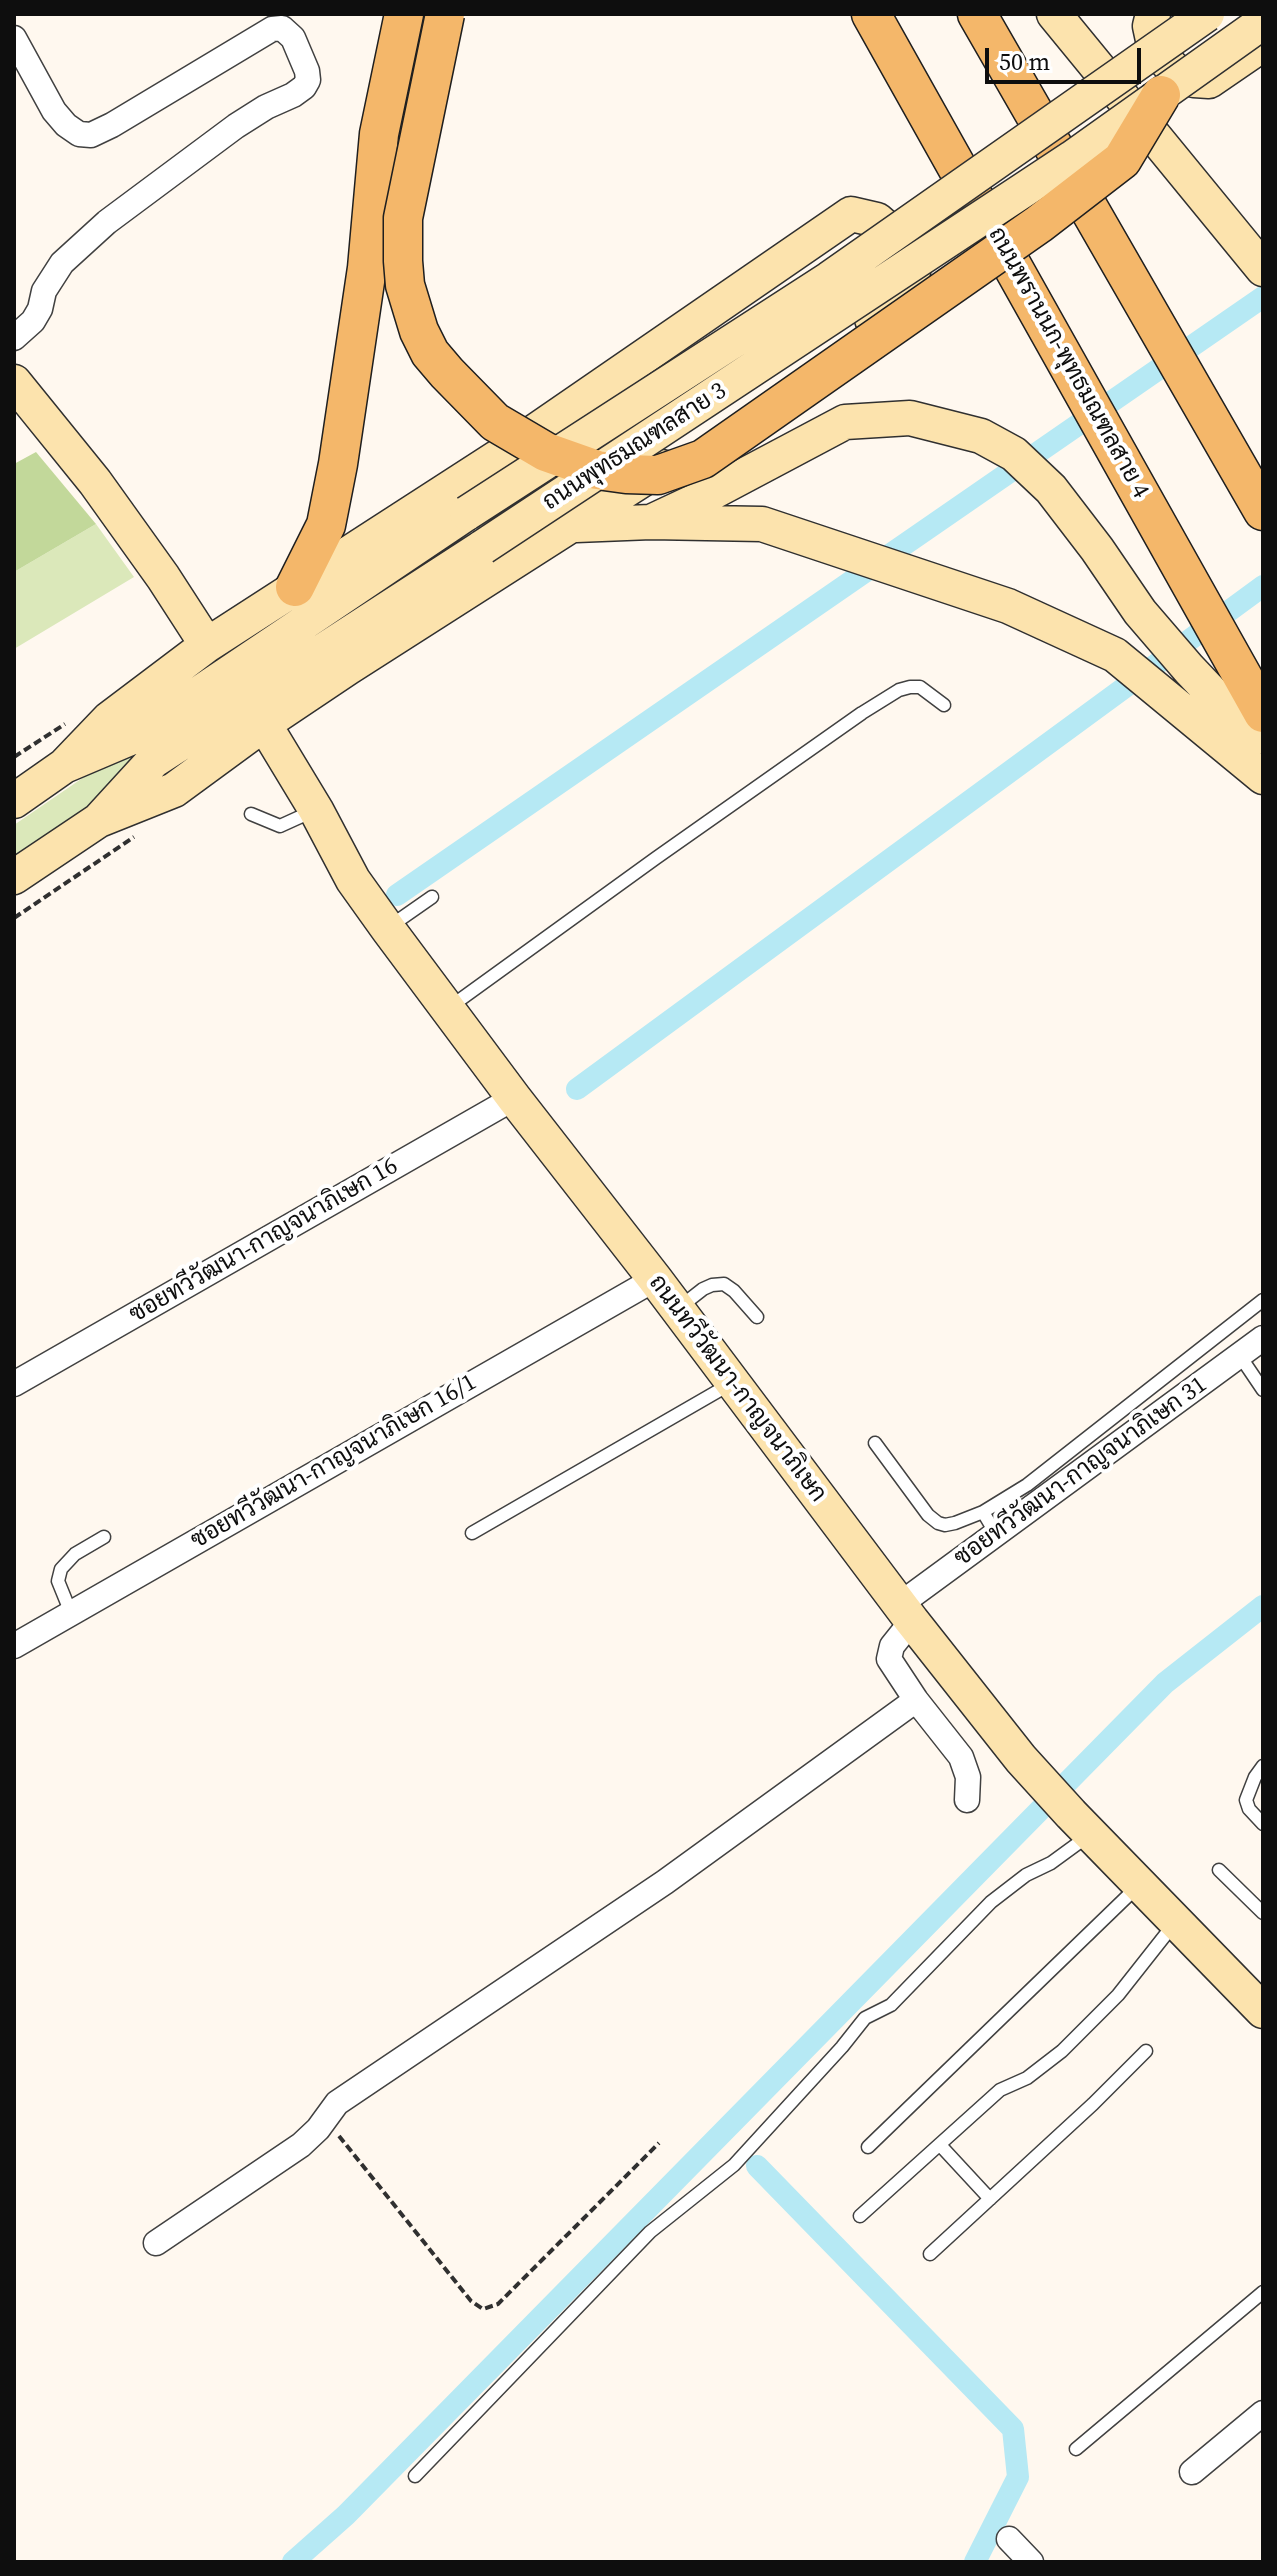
<!DOCTYPE html>
<html>
<head>
<meta charset="utf-8">
<style>
	body { margin:0 }
	#map { position:relative; width:1277px; height:2576px; overflow:hidden; background:#fff8ef; font-family:"Source Serif 4",serif }
	canvas { display:block }
	.frame { position:absolute; inset:0; border:16px solid #0e0e0e; pointer-events:none }
	.scale { position:absolute; left:985px; top:48px; width:156px; height:36px; box-sizing:border-box; border:4px solid #0e0e0e; border-top:0; padding-left:10px; font-size:24px; line-height:28px; white-space:nowrap; color:#0e0e0e; -webkit-text-stroke:6px #fff; paint-order:stroke }
</style>
</head>
<body>
<div id="map">
<canvas width="1277" height="2576"></canvas>
<div class="frame"></div>
<div class="scale">50 m</div>
</div>
<script>
const c = document.querySelector('canvas').getContext('2d');
c.lineJoin = 'round';
function fillPath(path, color) {
  c.fillStyle = color;
  c.fill(path, 'evenodd');
}
function shape(rows) {
  const path = new Path2D();
  for (const r of rows) {
    path.moveTo(r[0], r[1]);
    for (let i = 2; i < r.length; i += 2) path.lineTo(r[i], r[i + 1]);
  }
  return path;
}
function trace(path, color, width, dash) {
  c.strokeStyle = color;
  c.lineWidth = width;
  c.lineCap = dash ? 'butt' : 'round';
  c.setLineDash(dash || []);
  c.stroke(path);
}
function label(font, color, halo, rows, align = 'center') {
  c.font = font + ' "Source Serif 4",Sarabun,serif';
  c.lineWidth = 8;
  c.setLineDash([]);
  c.textBaseline = 'middle';
  c.strokeStyle = halo;
  c.fillStyle = color;
  for (const [text, x, y, turn = 0] of rows) {
    c.save();
    c.translate(x, y);
    c.rotate((+turn || 0) * Math.PI / 180);
    c.textAlign = isNaN(turn) ? turn : align;
    if (halo) c.strokeText(text, 0, 0);
    c.fillText(text, 0, 0);
    c.restore();
  }
}
const green = shape([
	[96,524,134,577,14,649,14,572],
	[161,737,105,801,14,860,14,825,122,751]
]);
const forest = shape([
	[36,452,96,524,14,572,14,464]
]);
const canal = shape([
	[397,895,1263,297],
	[577,1089,1263,586],
	[757,2166,1013,2429,1018,2477,975,2562],
	[293,2562,346,2515,1165,1683,1263,1606]
]);
const path = shape([
	[14,757,65,724],
	[14,918,134,837],
	[339,2136,471,2301,483,2309,498,2304,659,2143]
]);
const lane = shape([
	[251,814,280,826,313,811],
	[389,927,432,897],
	[450,1007,656,858,862,713,899,690,910,687,920,687,944,705],
	[680,1307,703,1289,712,1285,724,1284,734,1291,757,1317],
	[1240,1356,1263,1390],
	[875,1443,928,1515,938,1523,945,1525,955,1523,983,1512],
	[472,1533,732,1383],
	[996,1534,983,1512,1027,1485,1263,1300],
	[71,1613,58,1581,61,1569,75,1554,104,1537],
	[1263,1766,1255,1777,1246,1800,1249,1809,1263,1824],
	[1219,1870,1263,1913],
	[940,2145,990,2199],
	[868,2147,1137,1887],
	[860,2216,1000,2090,1027,2078,1062,2051,1118,1995,1174,1924],
	[930,2254,1093,2104,1146,2051],
	[1076,2449,1263,2292],
	[415,2476,650,2232,734,2165,842,2047,865,2018,891,2005,991,1902,1026,1875,1051,1863,1088,1836]
]);
const street = shape([
	[14,38,54,111,66,125,79,134,91,135,112,125,272,29,282,28,293,38,307,71,308,80,304,87,293,95,266,107,236,126,107,222,62,263,44,291,40,309,33,321,14,338],
	[14,1384,514,1098],
	[899,1605,1263,1338],
	[912,1621,892,1646,889,1659,916,1700,961,1757,968,1777,967,1800],
	[14,1646,655,1279],
	[156,2243,301,2145,318,2129,337,2103,665,1882,916,1700],
	[1192,2472,1263,2413],
	[1009,2539,1031,2562]
]);
const secondary = shape([
	[1054,14,1263,269],
	[1153,14,1150,26,1153,40,1165,60,1178,74,1194,80,1209,81,1263,44],
	[14,382,95,482,163,577,207,645],
	[651,522,698,500,845,422,910,418,981,436,1014,454,1051,489,1097,549,1140,612,1189,669,1227,709,1263,736],
	[576,525,651,522,762,524,1008,606,1115,655,1263,777],
	[264,724,316,810,353,880,388,929,514,1098,655,1279,912,1621,1021,1759,1071,1814,1263,2011],
	[64,766,109,719,207,645,498,457,851,214,877,220,892,233,906,254,913,272,907,294,872,319],
	[14,801,64,766,137,735,467,513],
	[99,820,174,790,264,724,349,667,662,467],
	[14,877,99,820,153,761,483,547]
]);
const primary = shape([
	[871,14,1263,713],
	[977,14,1263,511],
	[295,587,326,525,338,464,367,268,379,134,404,14]
]);
const secondaryBridge = shape([
	[467,513,829,279,1207,14],
	[483,547,1072,158,1263,22]
]);
const primaryBridge = shape([
	[445,14,403,218,403,261,405,285,419,331,430,353,447,373,495,422,546,452,597,470,626,474,658,475,703,459,1039,224,1122,160,1161,95]
]);
const streetNames = [
	["ถนนพรานนก-พุทธมณฑลสาย 4",1068,363,61],
	["ถนนพุทธมณฑลสาย 3",635,447,-33],
	["ซอยทวีวัฒนา-กาญจนาภิเษก 16",264,1241,-30],
	["ถนนทวีวัฒนา-กาญจนาภิเษก",737,1389,53],
	["ซอยทวีวัฒนา-กาญจนาภิเษก 16/1",334,1462,-30],
	["ซอยทวีวัฒนา-กาญจนาภิเษก 31",1081,1472,-36]
];
fillPath(green, '#dbe8ba');
fillPath(forest, '#c2d89a');
trace(canal, '#b6e9f4', 22);
trace(lane, '#414141', 15);
trace(street, '#414141', 27);
trace(secondary, '#303030', 37);
trace(primary, '#1f1f1f', 41);
trace(path, '#303030', 4, [8, 4]);
trace(lane, '#fff', 12);
trace(street, '#fff', 24);
trace(secondary, '#fce3ad', 34);
trace(primary, '#f4b76a', 38);
trace(secondaryBridge, '#303030', 37, []);
trace(primaryBridge, '#1f1f1f', 41, []);
trace(secondaryBridge, '#fce3ad', 34);
trace(primaryBridge, '#f4b76a', 38);
label('24px', '#0e0e0e', '#fff', streetNames);
</script>
</body>
</html>
